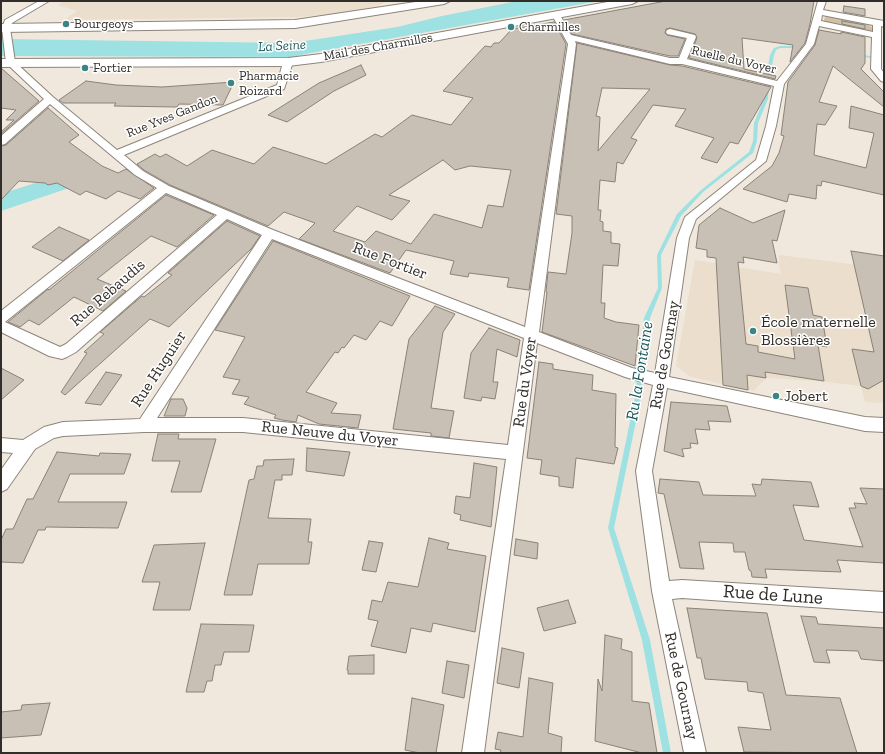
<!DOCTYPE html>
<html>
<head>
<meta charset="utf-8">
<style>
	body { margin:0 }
	#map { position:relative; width:885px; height:754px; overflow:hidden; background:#f1e8dd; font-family:"Zilla Slab",serif }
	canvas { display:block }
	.frame { position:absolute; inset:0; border:2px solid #312d29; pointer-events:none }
</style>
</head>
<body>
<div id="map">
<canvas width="885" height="754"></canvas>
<div class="frame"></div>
</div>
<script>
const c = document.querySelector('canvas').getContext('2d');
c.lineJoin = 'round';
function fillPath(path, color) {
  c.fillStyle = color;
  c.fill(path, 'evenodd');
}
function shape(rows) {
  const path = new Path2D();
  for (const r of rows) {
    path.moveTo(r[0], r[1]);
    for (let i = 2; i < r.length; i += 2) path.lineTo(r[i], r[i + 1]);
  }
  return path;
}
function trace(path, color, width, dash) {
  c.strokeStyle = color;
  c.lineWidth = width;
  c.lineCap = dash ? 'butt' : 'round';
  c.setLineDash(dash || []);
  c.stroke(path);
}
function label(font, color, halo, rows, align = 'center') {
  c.font = font + ' "Zilla Slab",serif';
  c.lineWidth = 3;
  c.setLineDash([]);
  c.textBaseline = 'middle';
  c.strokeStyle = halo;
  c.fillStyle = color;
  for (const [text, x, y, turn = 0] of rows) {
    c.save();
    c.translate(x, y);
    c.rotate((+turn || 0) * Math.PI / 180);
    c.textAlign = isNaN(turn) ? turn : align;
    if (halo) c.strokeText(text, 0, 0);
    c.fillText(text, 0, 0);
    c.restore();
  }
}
const built = shape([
	[65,1,388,1,375,8,347,13,297,17,64,20,77,11,57,5],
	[779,255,884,268,884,403,865,402,861,386,827,382,766,378,754,391,691,377,676,366,695,260,781,274,779,266]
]);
const green = shape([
	[827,16,862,22,872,27,872,32,823,23,825,17]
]);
const water = shape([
	[517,1,599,1,305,54,294,57,1,56,1,39,292,43,397,27,442,16]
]);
const stream = shape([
	[780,46,799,46,801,47,799,48,780,48,776,50,774,55,769,82,768,99,758,123,757,141,753,153,703,192,681,216,661,255,662,288,650,318,641,397,614,528,650,640,671,753,663,753,642,640,608,528,635,397,644,318,658,288,657,255,677,214,701,190,749,152,753,141,754,123,764,99,765,82,770,55,774,48,780,46],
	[857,54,870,56,872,57,870,58,858,56,857,56,857,54]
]);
const river = shape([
	[66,173,75,176,79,181,75,186,1,211,1,194,66,173]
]);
const building = shape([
	[666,1,814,1,810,24,805,43,790,62,793,45,742,38,744,69,776,76,775,79,689,58,697,38,695,34,670,28,666,29,665,33,667,35,685,39,678,56,670,56,572,34,564,20,666,1],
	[844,6,865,9,865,16,843,12,844,6],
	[842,21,865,25,865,29,842,24,842,21],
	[554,22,566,44,529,290,507,287,509,278,469,273,468,277,450,274,454,261,406,250,390,273,299,239,315,223,284,212,268,226,170,185,144,170,137,164,155,154,160,157,166,154,187,166,212,150,254,164,273,147,326,164,375,134,382,137,412,115,451,125,473,98,443,91,485,46,491,47,494,43,499,43,512,29,554,22],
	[443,160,455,170,470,166,511,170,503,207,488,205,482,228,434,214,411,244,376,231,365,242,333,231,357,206,392,220,410,201,389,195,443,160],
	[819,30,841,34,841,32,865,37,865,63,861,69,884,92,884,107,833,66,819,102,837,106,825,125,817,124,814,155,866,168,874,133,849,128,851,106,884,115,884,195,822,181,821,186,817,185,816,199,789,194,787,202,743,189,772,166,779,153,784,136,781,135,788,82,815,45,819,30],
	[577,43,670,65,682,66,771,87,738,144,730,142,717,163,701,158,714,138,675,126,686,109,653,105,631,138,637,140,623,164,617,162,615,182,600,180,598,210,601,210,600,221,603,222,603,231,611,232,611,243,620,244,618,266,603,265,601,303,605,303,604,318,616,322,639,325,635,366,542,332,547,292,546,292,548,272,566,274,572,233,572,216,556,214,577,43],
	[602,88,650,89,598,151,600,117,596,116,602,88],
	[361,65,366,75,334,91,287,122,268,115,319,83,361,65],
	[1,68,39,101,1,134,1,132,14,120,6,120,16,110,1,108,1,68],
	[86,81,116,85,162,87,234,82,223,105,179,104,177,107,114,106,116,103,63,103,59,100,86,81],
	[48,108,79,135,69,142,102,166,118,173,126,169,154,188,140,199,118,191,106,199,86,191,80,195,57,183,48,185,45,183,19,181,1,200,1,146,6,145,48,108],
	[166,195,214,215,177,247,151,236,97,279,126,291,103,311,74,297,39,325,29,320,20,327,8,322,48,289,49,290,166,195],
	[720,208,753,223,785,210,777,241,772,240,777,263,743,257,744,263,738,262,746,344,758,346,758,352,795,359,785,285,808,288,813,315,822,317,827,347,818,345,824,381,765,372,766,378,747,375,748,390,723,385,716,258,707,257,707,250,696,248,699,225,720,208],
	[227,221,260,236,251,249,169,327,150,319,65,395,61,392,87,353,84,352,104,334,100,332,142,296,144,297,172,275,168,273,227,221],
	[59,227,89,240,63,261,32,247,59,227],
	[273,241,410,296,392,326,380,321,366,340,354,335,344,348,342,347,338,353,335,352,306,392,337,403,331,413,361,415,358,428,319,424,298,415,296,422,282,420,274,418,276,415,244,404,249,397,232,394,240,380,223,377,245,337,215,330,273,241],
	[851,251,884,256,884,380,868,389,861,386,852,349,874,352,851,251],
	[435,306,455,314,443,332,431,408,454,411,449,438,431,436,431,433,393,429,409,339,435,306],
	[489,328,520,340,517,357,497,349,493,382,498,382,495,399,482,397,481,401,464,398,471,353,489,328],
	[539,362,553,364,553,369,593,375,592,390,616,394,615,447,618,448,614,464,576,458,573,488,559,486,559,477,540,474,542,460,527,458,539,362],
	[1,368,24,380,1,400,1,368],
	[106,372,122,375,101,405,85,403,106,372],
	[171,399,183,399,187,408,185,416,164,416,171,399],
	[671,402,727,406,731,422,708,421,710,430,695,429,698,444,690,443,691,448,682,449,684,457,664,451,671,402],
	[158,434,179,434,178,439,216,439,201,492,171,492,180,461,152,461,158,434],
	[307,448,350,452,344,476,306,471,307,448],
	[57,452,99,456,100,453,131,454,124,474,70,474,58,502,127,502,118,528,46,527,45,530,38,530,23,563,1,562,1,540,6,529,13,529,27,499,33,499,57,452],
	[294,459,292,475,282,475,282,480,275,480,268,518,311,519,308,542,312,542,309,564,258,564,252,595,224,595,249,480,254,479,257,466,263,466,264,460,294,459],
	[474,463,497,467,491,527,460,520,461,515,454,513,456,496,470,498,474,463],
	[660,479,699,482,703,495,756,496,752,484,761,485,762,479,811,482,819,507,793,505,804,540,863,547,849,508,856,508,854,503,867,504,860,488,884,489,884,563,837,560,841,572,765,569,767,578,752,577,751,571,749,570,745,552,734,552,733,543,699,542,704,569,680,568,664,494,658,493,660,479],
	[429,538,449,543,447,549,486,556,475,632,433,623,431,632,411,628,406,653,371,646,378,621,368,619,372,600,382,602,388,582,418,587,429,538],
	[516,539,538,543,537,559,514,555,516,539],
	[369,541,383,543,376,572,362,570,369,541],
	[205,543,190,610,153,610,160,582,142,582,154,545,205,543],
	[568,600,576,623,544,631,537,608,568,600],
	[687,608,767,613,786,695,840,698,857,753,744,752,738,727,771,730,763,693,748,691,747,682,705,679,701,658,697,658,687,608],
	[801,616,816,617,818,624,884,628,884,661,861,659,858,651,826,650,830,663,814,662,801,616],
	[201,624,254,625,249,652,224,652,221,665,215,665,212,681,207,681,204,692,186,692,201,624],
	[605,635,622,639,621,649,632,652,632,701,649,703,657,753,642,753,595,741,598,679,602,691,605,635],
	[502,648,524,653,519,688,497,683,502,648],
	[374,655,374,674,348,674,348,670,347,670,349,656,374,655],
	[447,661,469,665,464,698,442,693,447,661],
	[529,678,553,683,548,733,562,737,561,753,500,753,501,750,495,749,498,732,523,737,529,678],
	[412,698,444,705,436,753,420,753,405,750,412,698],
	[50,703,41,735,1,738,1,712,21,710,22,705,50,703]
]);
const street = shape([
	[39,1,49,1,12,23,10,28,15,62,53,97,117,150,277,85,283,62,288,59,291,60,293,62,284,89,124,155,143,171,169,186,273,230,525,327,568,44,552,15,553,13,559,13,571,35,670,58,679,58,687,38,667,34,666,32,667,30,670,29,695,35,696,37,687,59,777,81,806,44,818,1,826,1,823,10,884,21,884,27,881,26,881,69,884,73,884,82,881,81,871,69,872,37,819,26,814,44,784,84,776,126,766,161,696,219,689,238,669,377,865,417,884,418,884,432,865,431,667,388,652,471,669,581,682,580,884,592,884,612,682,598,672,599,706,753,684,753,652,591,636,471,653,385,625,377,537,343,484,753,462,753,506,459,243,432,144,432,63,436,54,438,35,449,7,489,1,492,1,470,13,453,1,452,1,438,23,440,44,427,63,422,140,419,262,235,227,219,76,352,67,357,62,359,49,356,1,332,1,311,157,188,135,175,50,104,5,144,1,145,1,136,44,99,6,63,2,28,5,20,39,1],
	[822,15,873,25,873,32,821,21,822,15],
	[575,41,670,64,682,64,774,86,766,126,756,160,685,217,677,238,655,373,632,368,539,332,576,44,575,41],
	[166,193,217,215,66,344,60,347,5,322,166,193],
	[272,239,524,338,508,445,243,418,157,418,272,239]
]);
const secondary = shape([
	[422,1,450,1,444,4,295,28,1,32,1,24,295,20,422,1],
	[613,1,638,1,632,4,321,62,288,66,1,67,1,59,288,58,321,54,613,1]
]);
const markers = [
	[66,24,4,"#3b8486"],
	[511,27,4,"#3b8486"],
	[85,68,4,"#3b8486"],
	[231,83,4,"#3b8486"],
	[753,331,4,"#3b8486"],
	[776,396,4,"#3b8486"]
];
const farPoinames = [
	["Bourgeoys",74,24],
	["Charmilles",519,27],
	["Fortier",93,68],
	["Pharmacie",239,76],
	["Roizard",239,91]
];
const farStreetnames = [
	["Mail des Charmilles",378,47,-10],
	["Ruelle du Voyer",734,60,13],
	["Rue Yves Gandon",172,116,-22]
];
const farWaternames = [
	["La Seine",282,46,-3]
];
const streetNames = [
	["Rue Fortier",390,261,21],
	["Rue Rebaudis",108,293,-41],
	["Rue de Gournay",665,355,-80],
	["Rue Huguier",159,369,-57],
	["Rue du Voyer",525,382,-82],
	["Rue Neuve du Voyer",330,434,6],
	["Rue de Gournay",681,686,78]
];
const poiNames = [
	["École maternelle",761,322],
	["Blossières",761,340],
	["Jobert",784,396]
];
const waterNames = [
	["Ru la Fontaine",640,371,-81]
];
const nearStreetnames = [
	["Rue de Lune",773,595,4]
];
fillPath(built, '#ebdecc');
fillPath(green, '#d2bfa5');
fillPath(water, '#9de1e2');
fillPath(stream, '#9de1e2');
fillPath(river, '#9de1e2');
fillPath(building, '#c8c0b5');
trace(building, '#898277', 1);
trace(street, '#8d857b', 2);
trace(secondary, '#8d857b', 2);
fillPath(street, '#fff');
fillPath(secondary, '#fff');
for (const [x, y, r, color] of markers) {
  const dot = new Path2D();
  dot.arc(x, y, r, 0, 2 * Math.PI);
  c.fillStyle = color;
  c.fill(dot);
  trace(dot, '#fff', 1.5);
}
label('13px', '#312d29', '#fff', farPoinames, 'left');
label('13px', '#312d29', '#fff', farStreetnames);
label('italic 14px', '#1f5859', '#fff', farWaternames);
label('16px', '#312d29', '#fff', streetNames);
label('16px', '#312d29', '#fff', poiNames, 'left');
label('italic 17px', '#1f5859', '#fff', waterNames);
label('19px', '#312d29', '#fff', nearStreetnames);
</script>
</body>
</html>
